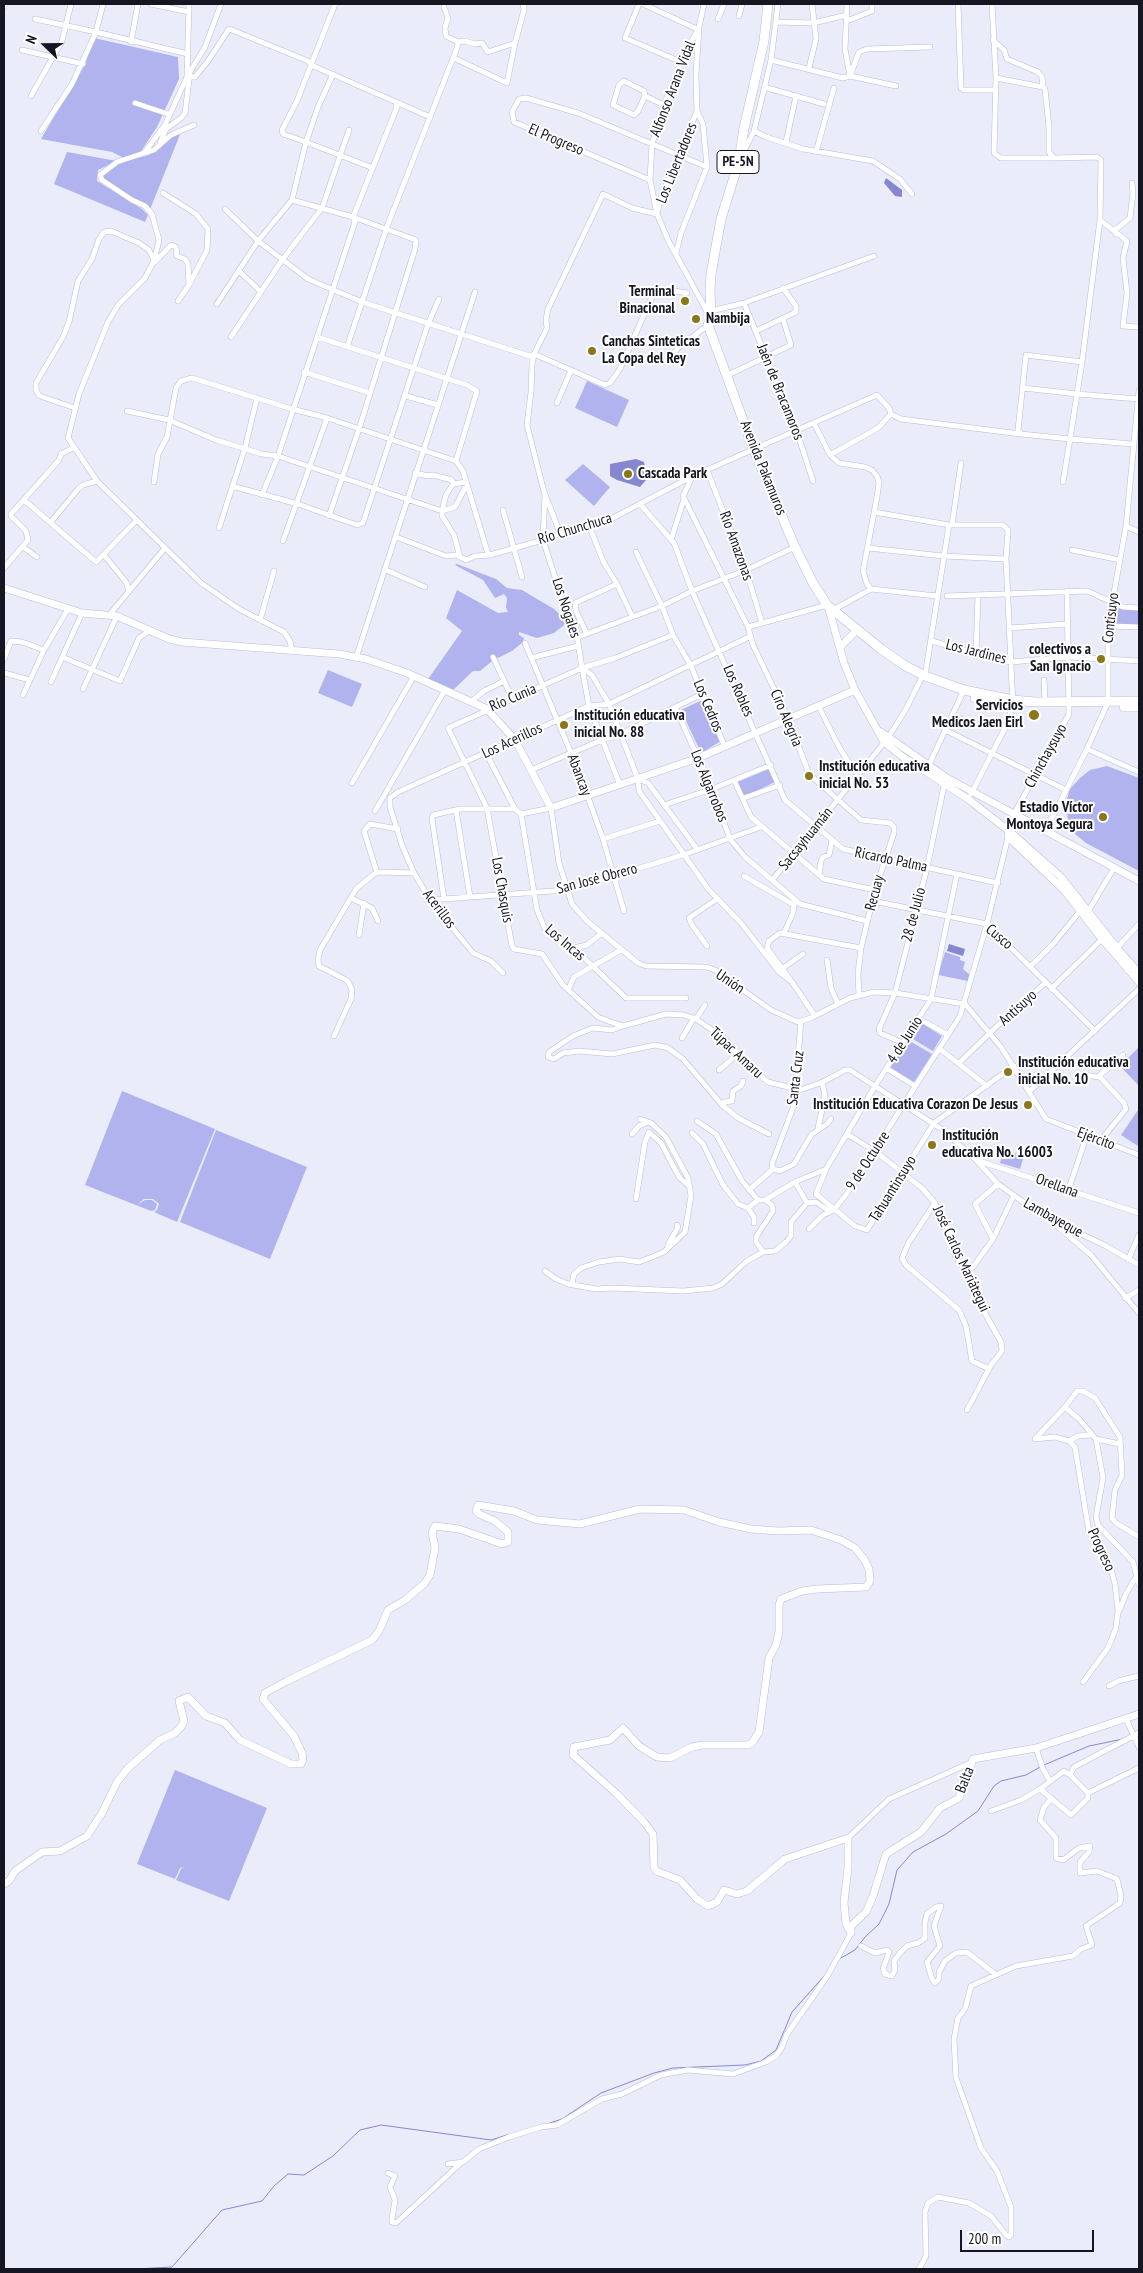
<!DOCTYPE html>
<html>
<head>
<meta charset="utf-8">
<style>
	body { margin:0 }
	#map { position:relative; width:1143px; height:2273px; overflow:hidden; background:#eaecfa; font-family:"PT Sans Narrow",sans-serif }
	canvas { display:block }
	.frame { position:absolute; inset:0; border:5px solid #151622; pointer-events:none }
	.north { position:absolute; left:20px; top:20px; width:50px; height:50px; -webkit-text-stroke:4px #fff; paint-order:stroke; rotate:292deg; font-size:14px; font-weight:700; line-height:20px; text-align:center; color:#151622 }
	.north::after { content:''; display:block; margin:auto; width:18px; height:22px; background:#151622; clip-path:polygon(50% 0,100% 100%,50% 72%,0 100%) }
	.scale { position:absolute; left:960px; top:2230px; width:134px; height:22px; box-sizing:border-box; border:2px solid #151622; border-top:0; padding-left:6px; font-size:15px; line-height:18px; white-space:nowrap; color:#151622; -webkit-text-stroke:4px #fff; paint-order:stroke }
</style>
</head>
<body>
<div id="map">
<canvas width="1143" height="2273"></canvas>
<div class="frame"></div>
<div class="north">N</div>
<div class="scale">200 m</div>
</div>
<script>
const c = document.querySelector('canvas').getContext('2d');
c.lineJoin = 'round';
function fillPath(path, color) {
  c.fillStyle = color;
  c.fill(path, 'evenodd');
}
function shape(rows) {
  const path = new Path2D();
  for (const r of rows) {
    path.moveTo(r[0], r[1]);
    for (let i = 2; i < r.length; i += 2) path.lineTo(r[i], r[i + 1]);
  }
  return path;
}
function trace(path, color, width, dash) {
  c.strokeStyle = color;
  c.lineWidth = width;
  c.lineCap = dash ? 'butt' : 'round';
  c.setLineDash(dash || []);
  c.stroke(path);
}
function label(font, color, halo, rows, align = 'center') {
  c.font = font + ' "PT Sans Narrow",sans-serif';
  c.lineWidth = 4;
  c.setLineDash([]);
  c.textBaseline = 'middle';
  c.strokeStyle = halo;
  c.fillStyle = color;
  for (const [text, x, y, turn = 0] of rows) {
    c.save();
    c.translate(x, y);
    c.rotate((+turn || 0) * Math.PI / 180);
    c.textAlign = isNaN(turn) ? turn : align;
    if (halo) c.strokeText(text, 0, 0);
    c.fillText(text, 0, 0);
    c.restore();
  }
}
const green = shape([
	[94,38,178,57,179,79,157,127,140,153,124,158,112,152,41,139,85,65],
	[181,132,149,212,101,180,100,174,116,164,149,155,171,137],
	[67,152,117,161,98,170,97,181,142,209,148,215,145,222,54,184],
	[587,381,629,400,617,427,575,408],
	[583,464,610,487,594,506,565,480],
	[457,564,496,579,507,588,522,590,554,609,568,622,554,633,537,638,519,632,519,635,524,638,523,642,512,651,498,658,493,656,492,661,480,671,473,671,451,692,426,682,462,631,446,618,457,590,498,613,508,612,506,608,507,598,504,594,495,598,483,580,455,565],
	[1116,608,1139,609,1139,625,1116,624],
	[328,670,362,684,352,707,318,693],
	[700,701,702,701,721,741,701,753,681,710],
	[1107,766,1139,778,1139,871,1086,843,1074,833,1068,821,1066,802,1070,789,1080,778,1090,770],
	[769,769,775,782,748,795,743,795,738,782],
	[945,952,960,957,960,960,965,962,963,969,970,975,968,981,938,975],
	[920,1022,942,1036,933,1051,911,1038],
	[908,1040,932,1054,914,1082,890,1067],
	[1138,1048,1139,1049,1139,1086,1120,1066],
	[122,1091,215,1129,177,1222,154,1212,157,1210,159,1204,153,1199,144,1199,137,1205,145,1200,152,1200,157,1204,155,1210,151,1211,85,1185],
	[1138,1110,1139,1111,1138,1146,1121,1135],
	[216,1130,307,1167,270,1259,180,1222],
	[1004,1150,1024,1156,1020,1169,1000,1163],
	[175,1770,267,1808,229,1901,176,1880,181,1869,184,1867,180,1868,175,1879,137,1864]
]);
const water = shape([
	[886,178,902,190,902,197,895,196,884,183],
	[636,459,644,462,646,471,646,480,640,487,617,480,610,476,610,464],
	[949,944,965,949,963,956,947,951]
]);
const stream = shape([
	[1044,1765,1089,1746,1123,1739],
	[839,1959,855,1950,865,1937,879,1924,889,1904,897,1870,913,1852,946,1834,978,1811,994,1786,1001,1781,1026,1775,1040,1767],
	[547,2124,562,2119,601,2093,654,2073,673,2068,745,2065,761,2061,776,2050,792,2012,825,1975],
	[136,2269,172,2267,222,2210,262,2201,274,2186,288,2174,304,2175,333,2156,360,2130,381,2125,491,2140,507,2135]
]);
const street = shape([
	[103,4,96,32,188,54],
	[151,4,189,12],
	[189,4,187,77,195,77,208,61,229,29,232,30,308,61,311,65,396,102,397,107,353,217,416,240,415,249,359,429,329,516],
	[639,4,625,38,681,62],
	[643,4,697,29],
	[847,4,845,49,850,76,896,86],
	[958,4,961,88],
	[992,4,996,78,1043,87,1045,89,1049,127,1049,152,1054,158,1097,157,1101,160,1100,220,1127,241,1123,258,1127,293,1123,326,1139,327],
	[4,6,4,7],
	[739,16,742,4],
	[35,19,96,32,72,84,41,131],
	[718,19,724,4],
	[847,21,872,11,872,4],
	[777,22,813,23,847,15],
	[699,27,681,62,664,105,652,144,650,180,657,214,669,242,709,315],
	[993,40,1004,50,1007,59,1038,72,1042,77,1043,87],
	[131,42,138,4],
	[515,43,524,10,523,4],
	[22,50,83,64],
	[454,58,507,83,515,43,488,52,482,43,475,44,465,41,458,42],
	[771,60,843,78,850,76,859,52,867,49,930,47],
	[809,68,816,39,812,4],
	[333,74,318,107,306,142,373,168],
	[187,77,165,125,144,153,117,162,100,175,102,180,132,200,145,206,152,214,159,240,154,261,145,278,118,305,108,322,79,394,68,438,97,481,201,583,239,609,284,632,290,641,292,651],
	[996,78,994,153,1001,158,1054,158],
	[624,81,644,91,645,96,638,111,634,115,613,105,619,85,624,81],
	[764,87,824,104],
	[964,90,996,90],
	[31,96,62,41,71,4],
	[645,96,664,105],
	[135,103,168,114],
	[430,117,457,48,458,42,446,36,445,28,448,18,444,7],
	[754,131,766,137,803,149,873,161,900,179,912,194],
	[786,142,796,96],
	[160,143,166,129,181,118,185,113,190,72,205,47,221,4],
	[816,152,834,88],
	[145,153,154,150,171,135,194,125],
	[743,153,754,131,771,60,778,4],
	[650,180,514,122,512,112,519,99,526,98,578,113,707,167],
	[163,193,196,214,208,229,207,250,189,285],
	[225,209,258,241,308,279,362,302,533,357],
	[1116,234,1115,230,1130,218,1133,193,1132,183],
	[676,253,681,233,707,167,703,124,697,111,696,75,699,27,704,4],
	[155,262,171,245,176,247,177,256,185,259,188,264,189,285,178,301],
	[239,271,261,292],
	[744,303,797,432,813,481],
	[217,304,258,241,292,200],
	[711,311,744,303,874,256],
	[756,331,796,312,796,306,783,288],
	[231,337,282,260,322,208,349,130],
	[317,337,467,385,477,391,456,461],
	[347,347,388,224,430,117,396,102],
	[534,354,605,385,610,383,620,369,655,290,661,289,687,293],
	[669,359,678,348,708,325],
	[1082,362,1100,220],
	[304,372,370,393],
	[726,376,791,345,783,319],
	[1023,388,1077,394,1070,439,1133,444],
	[406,396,438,405],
	[557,403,571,370],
	[75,408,40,396,36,391,36,383,63,337,69,322,78,281,92,259,99,239,104,232,111,231,139,243,149,250,154,260],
	[127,411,169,420,216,440,262,454,278,456,442,511,446,495,453,484,466,482],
	[891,414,901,419,1021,434],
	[814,423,830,455,839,463,865,467,872,470,877,476,879,482,877,497,863,571,867,584,871,589,937,596],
	[707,470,746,570,762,623],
	[415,473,428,476,433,475,452,480,453,484],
	[692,477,683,496,748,627,753,645,788,718,809,774,861,820,890,823,894,827,894,833,875,890,861,948,858,974,859,995],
	[154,482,158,454,167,437,176,388,181,381,192,378,292,409,327,418,456,461,463,471,488,554],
	[1063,482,1070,439,1021,434,1018,430,1026,355,1082,362,1077,394,1139,399],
	[232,486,298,504,357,525,363,523,428,324,439,299],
	[545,494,543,540,563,602,575,623,582,668,592,675,609,704,638,779,639,791,709,890,741,923,779,972,792,982,815,1016],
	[262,495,278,456,355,222,353,217,292,200,306,142,283,134,282,130,297,101,335,4],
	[24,500,96,562,137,520],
	[640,504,674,543,692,591,785,800,843,849,998,883],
	[503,510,522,577],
	[874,512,949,525,925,676],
	[51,522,78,489,83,485,97,481],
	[588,523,604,563,617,584,632,616],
	[949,525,1003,525,1008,530,1006,559,1013,706,1004,730,971,794],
	[952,525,961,463],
	[1126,526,1139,532],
	[219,528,245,448,257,398],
	[560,533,544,492,527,425,531,392,532,365,534,354,547,328,546,320,548,309,603,194,632,208,657,214,661,197,697,111],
	[396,537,446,556,456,555,466,560,475,556,490,555,543,540,588,523,607,521,693,476,877,395,889,408,891,414,878,428,830,455],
	[671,540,684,499],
	[283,541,327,418],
	[23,547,37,557],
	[868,548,943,556,1006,559],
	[1072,550,1120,560],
	[636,552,662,606,673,635,691,666,724,745],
	[104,555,126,582,129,590],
	[460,557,454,535,442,516,442,511,455,507,465,488,468,489],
	[4,568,28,540,26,531,11,516,11,514,59,460,61,454,73,448],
	[386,570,425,587],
	[947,596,1087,591,1123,607,1139,608],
	[833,610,871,589],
	[110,614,165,548],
	[260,620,274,571],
	[1108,626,1139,627],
	[748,627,827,605],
	[1009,628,1067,624],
	[587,634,576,611,575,603,617,584],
	[673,635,615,658,582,668,448,728,487,808,512,946,514,949,542,954,563,985,598,1017,608,1021,623,1026,666,1014,684,1015,696,1019,724,1038,750,1068,768,1082,800,1090,823,1082,845,1070,850,1070,943,1130,976,1160,998,1184,1026,1204,1050,1219,1106,1246,1139,1265],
	[578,637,662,606,692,591,746,570,795,547],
	[932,641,976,654,1011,662,1069,657,1139,661],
	[525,643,579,772,603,839,624,911],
	[1042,644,1042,659],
	[976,654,978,595],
	[62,657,120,681,139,638,149,631],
	[493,657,512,698],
	[356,658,475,292],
	[531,658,578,646],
	[4,659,11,641,22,642,44,650],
	[582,668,589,706,620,785],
	[4,673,30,680],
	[1044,680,1045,702],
	[51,682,82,613],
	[83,689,117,616],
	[23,695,44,650,68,609],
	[472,701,484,691,504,681],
	[818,705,840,749,857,774],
	[675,707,712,789,730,839,745,857,800,904,867,921],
	[952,716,967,721],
	[945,730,1066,790],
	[1087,749,1139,772],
	[486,753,515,809],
	[928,767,964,690],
	[531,770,602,740,621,734,702,694],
	[638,779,648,783,697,849],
	[734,780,751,817,824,879,875,890],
	[352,783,414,676],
	[744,798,780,785],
	[664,805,712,789,771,765],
	[456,810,470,897],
	[375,811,445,690],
	[521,814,537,910,545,929,567,946,576,950,626,998,686,998],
	[1009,831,1014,814,1069,714,1067,591],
	[1045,832,1087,749,1108,702,1108,626,1126,526,1139,391],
	[603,839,660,821],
	[377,873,364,831,370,824,398,829],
	[957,874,931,999,875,1086,826,1169,816,1194,855,1226,867,1230,934,1123,1014,1066],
	[819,875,821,861,823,857,829,855,832,841],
	[744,876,794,905],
	[773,879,888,738,906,709,923,675],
	[351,898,372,908,378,921],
	[444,899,432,819,433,815,460,809,515,809,521,814,551,808,559,863,572,904,587,921,638,963,646,966,706,967,715,970,771,1010,798,1022,811,1018,850,998,874,992,895,993,965,1004],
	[430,900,566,890,683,855,761,827],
	[873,901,987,924,1095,1031],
	[784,933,793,913,794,903],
	[359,935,364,903],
	[707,946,692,925,689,918,717,899],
	[573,948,587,945,602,933],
	[1115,950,1139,924],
	[827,960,831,988,838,1004],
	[1030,967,1053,944,1081,910,1089,910,1114,868],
	[783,968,803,954],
	[503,973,491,961,473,953,430,900,414,873,403,848,390,807,390,798,398,792,589,706,609,704,749,637],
	[790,979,767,948,769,941,780,933,861,948],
	[569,988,574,977,621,950],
	[1051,989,1104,937],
	[965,1004,1001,1047,1046,1119,1139,1155],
	[918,1018,948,1035],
	[696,1019,705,1005],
	[801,1021,794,1105,772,1164,773,1169,780,1171,794,1164,812,1134,827,1124,831,1119],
	[623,1026,612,1030,593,1028,573,1036,549,1052,548,1057,554,1059,563,1053,579,1051,612,1054,655,1045,668,1048,683,1059,722,1105,738,1118,769,1134],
	[334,1036,351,999,352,990,348,981,319,966,318,960,320,950,356,889,374,874,380,872,414,873],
	[682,1038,694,1018],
	[903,1043,880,1033,879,1029,895,993,927,868,945,781],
	[940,1049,987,1086],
	[959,1063,996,1027,1045,983],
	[886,1068,915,1086],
	[719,1070,738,1054],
	[1083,1075,1099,1077],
	[1030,1091,1139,989],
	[724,1107,724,1102,732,1101,733,1091,741,1086,743,1081],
	[697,1121,716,1134,742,1181,758,1200],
	[818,1128,825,1096,822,1082],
	[692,1133,703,1144,723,1185,738,1204,748,1208,758,1200,765,1200,772,1205,773,1211,756,1237,756,1242,763,1252],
	[632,1134,639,1126,648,1122],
	[847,1134,876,1152,922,1188,935,1203,949,1231,955,1255,966,1272,971,1288,1001,1342,1002,1351,991,1365,967,1410],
	[1101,1140,1126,1109,1124,1103,1099,1076,1123,1055],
	[976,1160,1139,1213],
	[795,1182,807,1203],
	[749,1190,773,1169],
	[1068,1191,1087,1135],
	[636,1199,645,1142,649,1132,661,1143,679,1177,690,1187],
	[765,1200,795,1182,826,1169],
	[935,1203,909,1242,902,1258,906,1265,959,1310,966,1326,972,1361,989,1369],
	[748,1208,754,1217,754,1223],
	[1056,1225,1091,1255,1139,1313],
	[809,1229,823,1215,834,1210,848,1192,960,1016,987,924,1008,837],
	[993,1239,975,1204,998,1184],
	[668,1245,678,1227,677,1225],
	[1128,1260,1139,1235],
	[545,1271,556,1279,568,1284,596,1289,612,1288,684,1291,713,1288,722,1284,747,1261,763,1252,775,1251,786,1242,791,1236,791,1222,807,1203,816,1202,829,1211],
	[966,1272,973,1267,993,1239,1014,1195],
	[572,1284,574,1274,581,1268,599,1262,620,1259,639,1262,647,1259,664,1252,685,1232,691,1196,688,1178,666,1137,651,1123,640,1119],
	[1125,1298,1139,1290],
	[1065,1407,1079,1419,1096,1439,1103,1478,1096,1517,1098,1525,1133,1562,1139,1584],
	[1090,1435,1078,1436,1069,1441,1055,1437,1035,1439,1065,1407,1077,1391,1083,1391,1095,1398,1120,1437,1122,1475,1115,1490,1112,1518,1116,1523,1139,1537],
	[1096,1439,1120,1444],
	[1069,1441,1075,1447,1089,1532,1109,1562,1115,1584,1118,1611,1116,1628,1108,1648,1083,1682],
	[1119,1611,1126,1594,1136,1577],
	[1109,1686,1118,1681,1139,1676],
	[1126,1719,1139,1747],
	[1036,1748,1043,1769,1050,1781],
	[1070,1775,1088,1793],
	[1040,1789,1071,1815,1088,1798,1088,1793],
	[1088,1793,1139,1768],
	[991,1811,1021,1800,1040,1789,1064,1771,1070,1775,1074,1767,1139,1733],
	[848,1838,889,1799,970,1763],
	[861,1946,875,1953,887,1950,889,1952,883,1969,885,1974,892,1976,895,1970,894,1961,900,1953,907,1946,918,1943,925,1938,925,1922,927,1914,936,1907,941,1906,934,1926,940,1946,927,1962,932,1979,935,1983,939,1979,939,1972,945,1961,956,1953,967,1952,995,1974],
	[448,2164,463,2162,479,2149,509,2137,541,2127,557,2125,602,2099,622,2094,661,2075,688,2070,733,2074,766,2062,776,2056,782,2047,787,2034,828,1975,851,1933],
	[388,2173,395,2176,390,2187,395,2200,392,2219,392,2222,396,2223,462,2162],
	[919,2269,926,2256,925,2212,928,2203,938,2197,969,2203,991,2216,1007,2236,1009,2237,1011,2235,1011,2207,997,2171,981,2148,956,2078,954,2039,958,2018,965,2009,971,1986,1016,1966,1073,1956,1081,1949,1092,1945,1086,1926,1120,1903,1121,1896,1117,1879,1097,1871,1080,1873,1080,1862,1089,1852,1090,1846,1079,1848,1063,1860,1056,1858,1056,1838,1040,1820,1044,1807,1052,1798]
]);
const secondary = shape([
	[4,588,82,613,117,616,169,639,182,642,339,654,366,659,407,673,487,709,515,740,551,808,698,758,855,690],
	[828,606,844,663,855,690,884,742,903,757,968,799,1009,831,1060,876,1117,948,1139,973],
	[840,647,854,633],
	[881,732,947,778,1139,881],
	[1009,831,1008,837,1064,890,1102,939,1139,982],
	[4,1884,9,1881,15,1871,42,1852,60,1851,87,1836,102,1813,117,1782,128,1768,160,1740,175,1733,181,1727,184,1721,179,1701,188,1697,206,1716,225,1723,240,1740,291,1764,301,1764,303,1760,302,1753,294,1736,263,1699,265,1693,287,1681,372,1640,379,1631,388,1610,405,1600,424,1584,430,1575,435,1548,432,1532,435,1526,459,1529,502,1544,508,1542,508,1532,495,1521,479,1514,476,1511,478,1505,514,1511,537,1520,580,1524,640,1509,684,1510,719,1522,751,1529,778,1531,811,1530,841,1540,855,1548,864,1559,869,1569,870,1581,866,1587,817,1589,802,1591,781,1599,779,1605,779,1632,776,1645,769,1658,759,1732,752,1743,748,1745,703,1745,692,1747,670,1758,657,1757,639,1746,623,1728,610,1740,574,1747,573,1755,617,1794,644,1822,653,1834,654,1867,656,1871,680,1880,697,1899,708,1906,717,1902,724,1890,737,1894,747,1891,785,1859,848,1838,848,1868,844,1902,846,1924,851,1933,851,1926,866,1912,873,1896,886,1854,921,1832,940,1808,959,1798,973,1759,1036,1748,1139,1714]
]);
const highway = shape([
	[768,4,764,41,744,128,739,161,721,219,711,274,710,291,711,320,708,325,754,450,795,547,813,583,827,605,881,649,904,665,925,676,964,690,1013,700,1035,702,1139,701],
	[975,698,1011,706],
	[1124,707,1139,707]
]);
const markers = [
	[685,301,5,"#8c761a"],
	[696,319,5,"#8c761a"],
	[592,351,5,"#8c761a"],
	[628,474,5,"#8c761a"],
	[1101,659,5,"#8c761a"],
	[1034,715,6,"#8c761a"],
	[564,725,5,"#8c761a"],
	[809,776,5,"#8c761a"],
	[1103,817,5,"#8c761a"],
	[1008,1072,5,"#8c761a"],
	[1028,1105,5,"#8c761a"],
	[932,1145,5,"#8c761a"]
];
const shields = [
	[738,162,42]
];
const shieldNames = [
	["PE-5N",738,162]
];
const streetNames = [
	["Alfonso Arana Vidal",673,89,-69],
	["El Progreso",556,140,23],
	["Los Libertadores",677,163,-68],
	["Jaén de Bracamoros",780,392,68],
	["Avenida Pakamuros",763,468,68],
	["Río Chunchuca",575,529,-17],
	["Río Amazonas",736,546,70],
	["Los Nogales",566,608,72],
	["Contisuyo",1111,618,-83],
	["Los Jardines",976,652,14],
	["Los Robles",738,691,66],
	["Río Cunia",513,698,-23],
	["Los Cedros",708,706,67],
	["Ciro Alegría",786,718,67],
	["Los Acerillos",512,741,-25],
	["Chinchaysuyo",1046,756,-61],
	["Abancay",579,775,69],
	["Los Algarrobos",709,786,68],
	["Sacsayhuamán",806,839,-51],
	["Ricardo Palma",891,860,12],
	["San José Obrero",597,879,-15],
	["Los Chasquis",502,890,80],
	["Recuay",875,893,-75],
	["Acerillos",439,909,53],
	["28 de Julio",914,915,-75],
	["Cusco",999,937,40],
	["Los Incas",565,943,40],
	["Unión",730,982,34],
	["Antisuyo",1018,1008,-42],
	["4 de Junio",905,1040,-57],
	["Túpac Amaru",736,1053,43],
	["Santa Cruz",796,1078,-83],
	["Ejército",1096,1139,20],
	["9 de Octubre",868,1161,-57],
	["Orellana",1057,1186,20],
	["Tahuantinsuyo",893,1189,-58],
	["Lambayeque",1053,1218,29],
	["José Carlos Mariátegui",961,1259,65],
	["Progreso",1101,1550,65],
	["Balta",965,1780,-69]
];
const poiNames = [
	["Terminal",675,292,"right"],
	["Binacional",675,309,"right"],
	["Nambija",706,319],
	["Canchas Sinteticas",602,342],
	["La Copa del Rey",602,359],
	["Cascada Park",638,474],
	["colectivos a",1091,650,"right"],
	["San Ignacio",1091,667,"right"],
	["Servicios",1023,706,"right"],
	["Medicos Jaen Eirl",1023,723,"right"],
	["Institución educativa",574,716],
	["inicial No. 88",574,733],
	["Institución educativa",819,767],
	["inicial No. 53",819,784],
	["Estadio Víctor",1093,808,"right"],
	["Montoya Segura",1093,825,"right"],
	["Institución educativa",1018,1063],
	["inicial No. 10",1018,1080],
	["Institución Educativa Corazon De Jesus",1018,1105,"right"],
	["Institución",942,1136],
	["educativa No. 16003",942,1153]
];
fillPath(green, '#b0b3ed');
fillPath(water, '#8588d1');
trace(stream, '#8588d1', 1);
trace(street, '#b8bbde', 6);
trace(secondary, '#b8bbde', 8);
trace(highway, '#b8bbde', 10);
trace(street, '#fff', 5);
trace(secondary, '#fff', 7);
trace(highway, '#fff', 9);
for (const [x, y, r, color] of markers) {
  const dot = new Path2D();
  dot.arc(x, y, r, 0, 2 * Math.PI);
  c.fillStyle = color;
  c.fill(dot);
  trace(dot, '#fff', 2);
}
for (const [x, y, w] of shields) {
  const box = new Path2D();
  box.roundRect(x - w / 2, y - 11.5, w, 23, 4);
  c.fillStyle = '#fff';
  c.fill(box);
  trace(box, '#151622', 1);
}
label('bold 14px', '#151622', null, shieldNames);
label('15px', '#151622', '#fff', streetNames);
label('bold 15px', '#151622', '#fff', poiNames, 'left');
</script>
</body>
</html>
